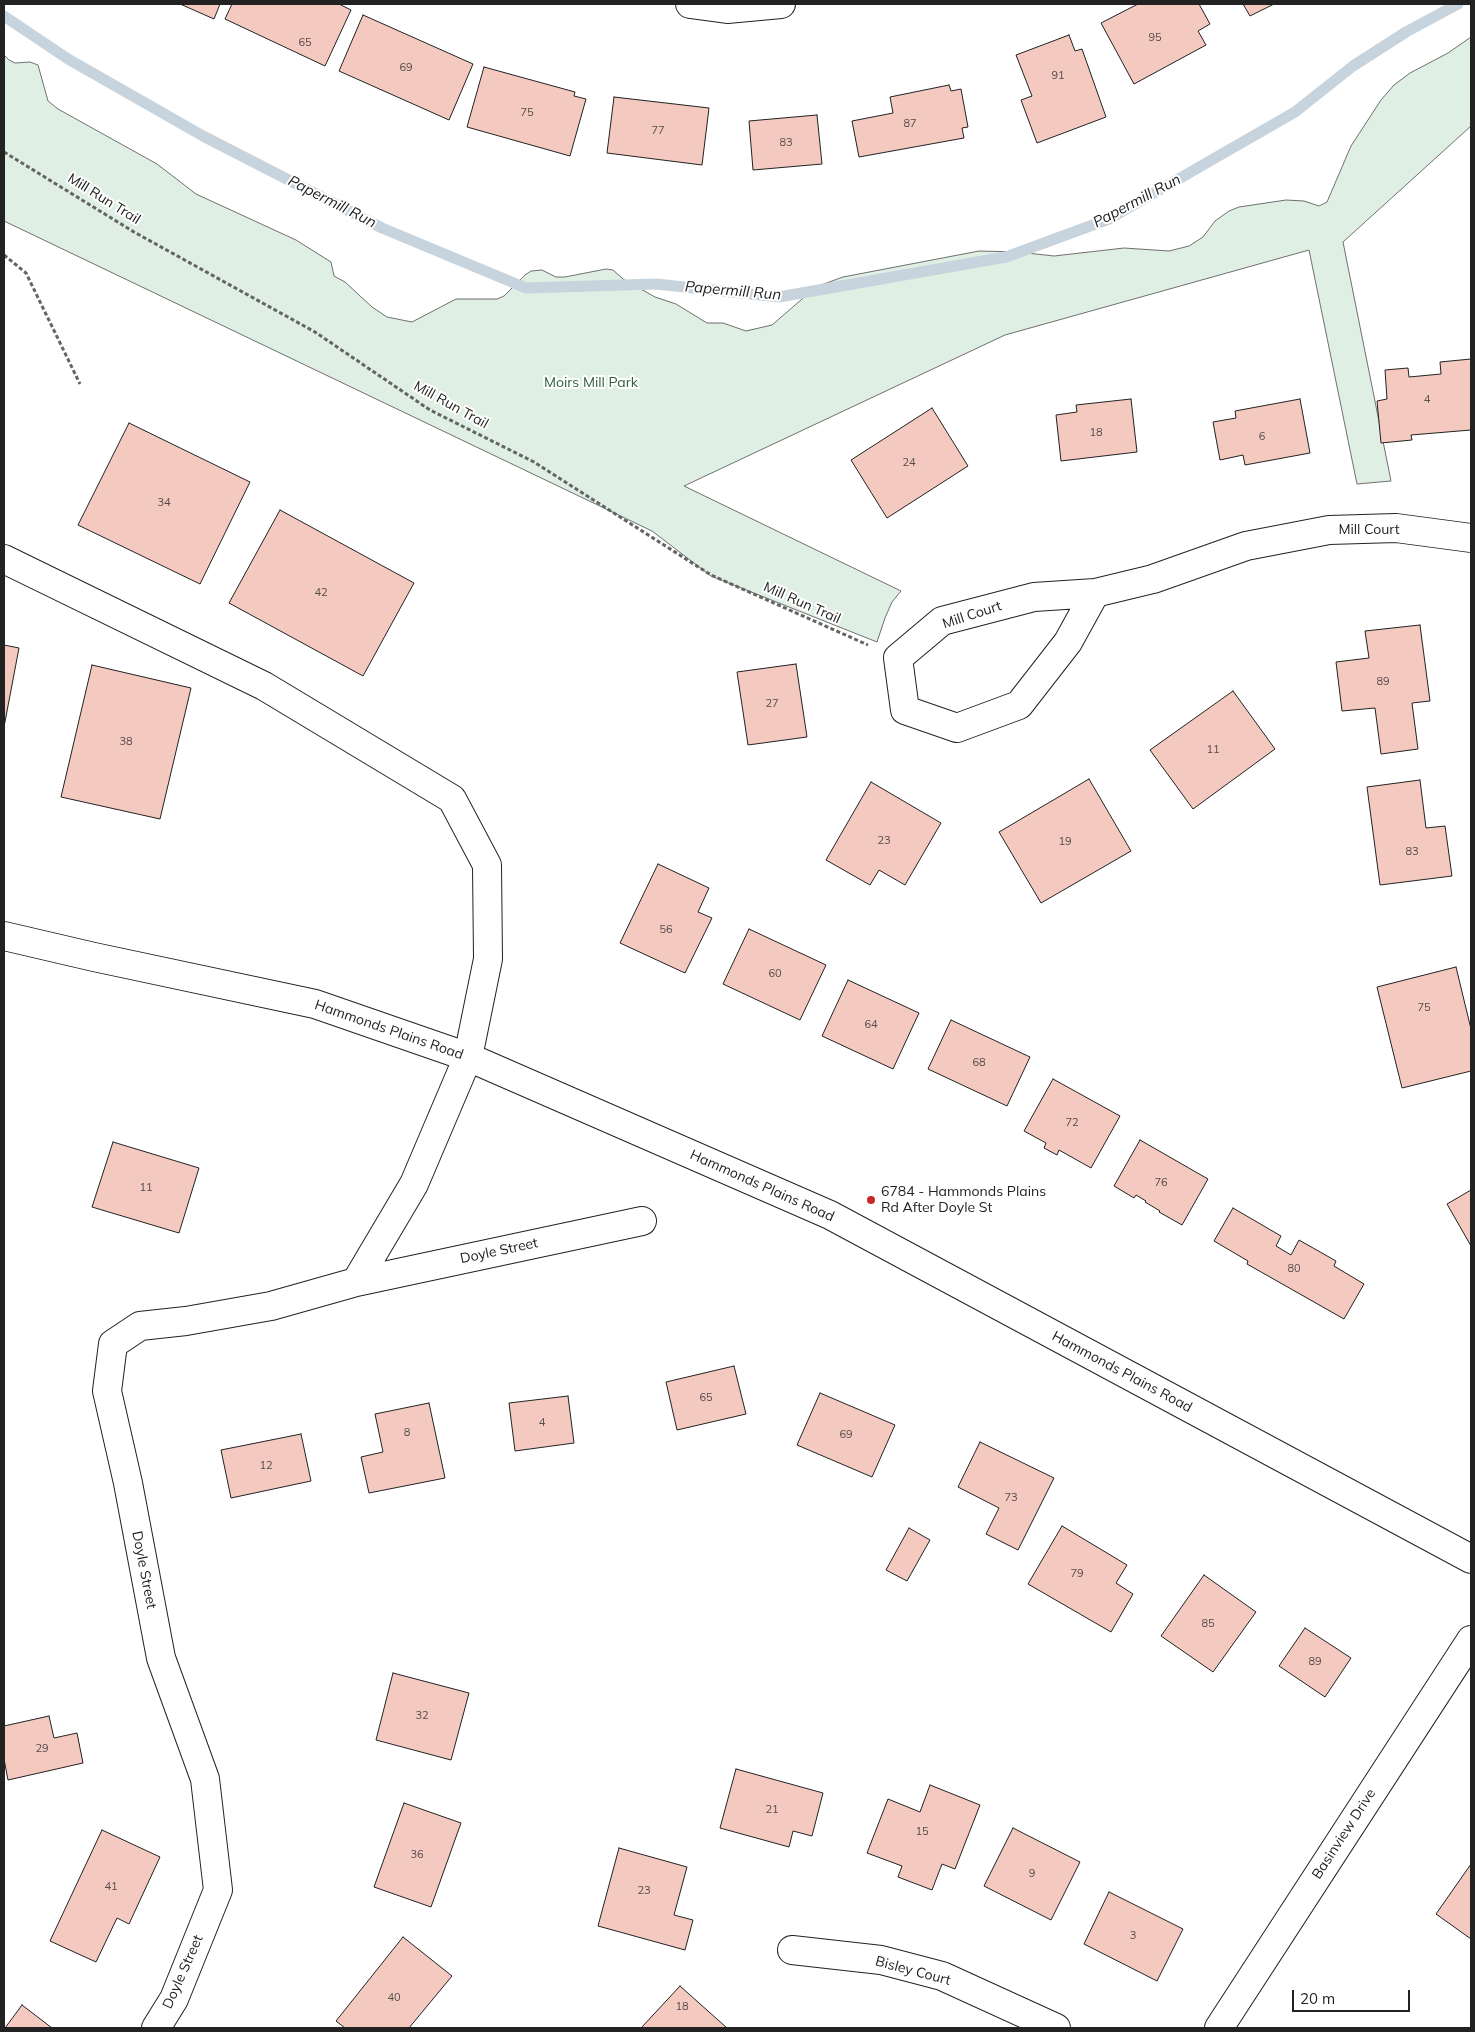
<!DOCTYPE html>
<html>
<head>
<meta charset="utf-8">
<style>
	body { margin:0 }
	#map { position:relative; width:1475px; height:2032px; overflow:hidden; background:#fff; font-family:Mulish,sans-serif }
	canvas { display:block }
	.frame { position:absolute; inset:0; border:5px solid #222; pointer-events:none }
	.scale { position:absolute; left:1292px; top:1990px; width:118px; height:22px; box-sizing:border-box; border:2px solid #222; border-top:0; padding-left:6px; font-size:15px; line-height:18px; white-space:nowrap; color:#222; -webkit-text-stroke:4px #fff; paint-order:stroke }
</style>
</head>
<body>
<div id="map">
<canvas width="1475" height="2032"></canvas>
<div class="frame"></div>
<div class="scale">20 m</div>
</div>
<script>
const c = document.querySelector('canvas').getContext('2d');
c.lineJoin = 'round';
function fillPath(path, color) {
  c.fillStyle = color;
  c.fill(path, 'evenodd');
}
function shape(rows) {
  const path = new Path2D();
  for (const r of rows) {
    path.moveTo(r[0], r[1]);
    for (let i = 2; i < r.length; i += 2) path.lineTo(r[i], r[i + 1]);
  }
  return path;
}
function trace(path, color, width, dash) {
  c.strokeStyle = color;
  c.lineWidth = width;
  c.lineCap = dash ? 'butt' : 'round';
  c.setLineDash(dash || []);
  c.stroke(path);
}
function label(font, color, halo, rows, align = 'center') {
  c.font = font + ' Mulish,sans-serif';
  c.lineWidth = 4;
  c.setLineDash([]);
  c.textBaseline = 'middle';
  c.strokeStyle = halo;
  c.fillStyle = color;
  for (const [text, x, y, turn = 0] of rows) {
    c.save();
    c.translate(x, y);
    c.rotate((+turn || 0) * Math.PI / 180);
    c.textAlign = isNaN(turn) ? turn : align;
    if (halo) c.strokeText(text, 0, 0);
    c.fillText(text, 0, 0);
    c.restore();
  }
}
const green = shape([
	[1471,37,1471,126,1343,242,1391,481,1357,484,1309,250,1005,335,684,486,901,591,892,602,885,618,877,642,711,576,652,531,4,221,4,55,9,60,15,63,30,62,38,65,48,101,58,109,157,164,196,194,296,240,331,262,334,276,345,282,372,307,387,317,412,322,456,299,497,299,504,296,525,275,531,271,542,270,556,277,565,277,606,269,613,270,623,279,655,297,676,304,707,323,723,323,746,331,772,325,809,293,821,285,843,277,979,251,1018,252,1054,256,1124,248,1169,251,1189,246,1203,237,1215,221,1229,211,1239,207,1286,200,1304,201,1319,206,1327,202,1351,146,1381,100,1394,85,1410,73,1448,53,1471,37]
]);
const stream = shape([
	[4,16,68,59,203,136,382,228,526,288,656,284,779,297,1006,257,1109,219,1295,112,1353,66,1406,32,1458,4]
]);
const building = shape([
	[180,4,220,4,214,19,180,4],
	[232,4,339,4,351,10,325,66,225,19,232,4],
	[1138,4,1199,4,1210,24,1198,31,1206,45,1134,84,1101,23,1138,4],
	[1243,4,1274,4,1250,16,1243,4],
	[363,15,473,64,449,120,339,71,363,15],
	[1069,35,1075,51,1082,49,1106,117,1037,143,1021,100,1032,96,1016,55,1069,35],
	[484,67,575,92,574,96,586,99,570,156,467,127,484,67],
	[949,85,951,91,961,89,968,127,962,128,964,138,859,157,852,121,893,113,890,97,949,85],
	[614,97,709,108,702,165,607,153,614,97],
	[817,115,822,164,753,170,749,121,817,115],
	[1471,359,1471,430,1411,435,1412,440,1381,443,1377,401,1387,399,1385,370,1408,368,1409,377,1441,374,1440,362,1471,359],
	[1131,399,1137,452,1061,461,1056,415,1077,412,1076,405,1131,399],
	[1300,399,1310,453,1245,465,1243,455,1220,460,1213,422,1236,418,1235,411,1300,399],
	[932,408,968,466,887,518,851,460,932,408],
	[129,423,250,482,200,584,78,525,129,423],
	[280,510,414,583,363,676,229,603,280,510],
	[1420,625,1430,701,1412,703,1418,749,1381,754,1375,708,1342,711,1336,662,1369,658,1365,631,1420,625],
	[4,645,19,648,4,727,4,645],
	[796,664,807,737,748,745,737,672,796,664],
	[92,665,191,688,160,819,61,797,92,665],
	[1233,691,1275,749,1193,809,1150,750,1233,691],
	[1089,779,1131,851,1041,903,999,832,1089,779],
	[1420,780,1426,828,1445,826,1452,876,1380,885,1367,787,1420,780],
	[871,782,941,823,905,885,879,870,870,885,826,860,871,782],
	[658,864,709,888,698,912,712,918,685,973,620,943,658,864],
	[749,929,826,965,800,1020,723,984,749,929],
	[1456,967,1471,1029,1471,1071,1402,1088,1377,987,1456,967],
	[848,980,919,1013,893,1069,822,1036,848,980],
	[951,1020,1030,1057,1007,1106,928,1069,951,1020],
	[1053,1079,1120,1116,1091,1168,1059,1150,1057,1155,1044,1148,1046,1143,1024,1131,1053,1079],
	[1140,1140,1208,1179,1182,1225,1159,1212,1160,1211,1145,1202,1146,1201,1136,1195,1134,1198,1114,1186,1140,1140],
	[113,1142,199,1168,179,1233,92,1207,113,1142],
	[1471,1190,1471,1246,1447,1204,1471,1190],
	[1233,1208,1281,1236,1276,1246,1291,1255,1299,1240,1336,1261,1334,1266,1364,1284,1344,1319,1247,1264,1248,1261,1214,1241,1233,1208],
	[734,1366,746,1414,677,1430,666,1382,734,1366],
	[820,1393,895,1425,872,1477,797,1445,820,1393],
	[568,1396,574,1443,515,1451,509,1403,568,1396],
	[429,1403,445,1478,369,1493,361,1457,383,1452,375,1414,429,1403],
	[301,1434,311,1481,231,1498,221,1450,301,1434],
	[980,1442,1054,1478,1018,1550,986,1534,999,1508,958,1487,980,1442],
	[1062,1526,1127,1565,1116,1583,1133,1594,1111,1632,1028,1584,1062,1526],
	[909,1528,930,1540,907,1581,886,1570,909,1528],
	[1204,1575,1256,1612,1213,1672,1161,1636,1204,1575],
	[1305,1628,1351,1658,1325,1697,1279,1666,1305,1628],
	[393,1673,469,1693,451,1760,376,1740,393,1673],
	[49,1716,54,1738,77,1733,83,1763,8,1780,4,1759,4,1726,49,1716],
	[736,1769,823,1793,812,1836,793,1831,789,1847,720,1828,736,1769],
	[930,1785,980,1805,955,1869,942,1864,932,1890,898,1877,902,1866,867,1853,888,1799,920,1812,930,1785],
	[404,1803,461,1823,431,1907,374,1887,404,1803],
	[1013,1828,1080,1862,1051,1920,984,1886,1013,1828],
	[102,1830,160,1857,129,1924,117,1918,96,1962,50,1941,102,1830],
	[619,1848,687,1867,674,1915,693,1920,685,1950,598,1926,619,1848],
	[1471,1864,1471,1939,1436,1914,1471,1864],
	[1109,1892,1183,1929,1157,1981,1084,1944,1109,1892],
	[403,1937,452,1976,409,2028,345,2028,336,2021,403,1937],
	[680,1986,727,2028,641,2028,680,1986],
	[22,2005,52,2028,5,2028,22,2005]
]);
const path = shape([
	[4,152,134,232,315,332,430,410,534,462,711,575,868,645],
	[4,255,26,273,80,384]
]);
const minor = shape([
	[690,4,727,9,781,4],
	[4,559,264,686,452,799,487,865,488,959,468,1057,414,1184,356,1282,271,1306,186,1321,140,1326,113,1344,107,1391,128,1483,161,1658,205,1779,218,1890,174,1999,156,2028],
	[1095,593,1068,642,1019,705,957,728,905,710,898,658,942,621,1034,597,1095,593,1153,579,1246,546,1329,530,1396,528,1471,538],
	[356,1282,642,1221],
	[792,1950,881,1960,942,1976,1056,2028],
	[1219,2028,1471,1640]
]);
const major = shape([
	[4,936,94,957,315,1004,468,1057,830,1215,1471,1559]
]);
const markers = [
	[871,1200,5,"#c62828"]
];
const numberNames = [
	["95",1155,38],
	["65",305,43],
	["69",406,68],
	["91",1058,76],
	["75",527,113],
	["87",910,124],
	["77",658,131],
	["83",786,143],
	["4",1427,400],
	["18",1096,433],
	["6",1262,437],
	["24",909,463],
	["34",164,503],
	["42",321,593],
	["89",1383,682],
	["27",772,704],
	["38",126,742],
	["11",1213,750],
	["23",884,841],
	["19",1065,842],
	["83",1412,852],
	["56",666,930],
	["60",775,974],
	["75",1424,1008],
	["64",871,1025],
	["68",979,1063],
	["72",1072,1123],
	["76",1161,1183],
	["11",146,1188],
	["80",1294,1269],
	["65",706,1398],
	["4",542,1423],
	["8",407,1433],
	["69",846,1435],
	["12",266,1466],
	["73",1011,1498],
	["79",1077,1574],
	["85",1208,1624],
	["89",1315,1662],
	["32",422,1716],
	["29",42,1749],
	["21",772,1810],
	["15",922,1832],
	["36",417,1855],
	["9",1032,1874],
	["41",111,1887],
	["23",644,1891],
	["3",1133,1936],
	["40",394,1998],
	["18",682,2007]
];
const streetNames = [
	["Mill Run Trail",104,199,32],
	["Mill Run Trail",451,405,29],
	["Mill Court",1369,530],
	["Mill Run Trail",802,603,24],
	["Mill Court",972,615,-18],
	["Hammonds Plains Road",389,1030,19],
	["Hammonds Plains Road",762,1186,24],
	["Doyle Street",499,1251,-12],
	["Hammonds Plains Road",1122,1372,28],
	["Doyle Street",144,1570,79],
	["Basinview Drive",1344,1834,-57],
	["Bisley Court",913,1971,15],
	["Doyle Street",183,1972,-66]
];
const parkNames = [
	["Moirs Mill Park",591,383]
];
const poiNames = [
	["6784 - Hammonds Plains",881,1192],
	["Rd After Doyle St",881,1208]
];
const waterNames = [
	["Papermill Run",1137,201,-28],
	["Papermill Run",332,202,27],
	["Papermill Run",733,291,5]
];
fillPath(green, '#e0efe3');
trace(green, '#6f6f6f', 1);
trace(stream, '#c7d3dd', 11);
fillPath(building, '#f3c9c0');
trace(building, '#222', 1);
trace(minor, '#222', 30);
trace(major, '#222', 30);
trace(path, '#646464', 3, [4, 2.5]);
trace(minor, '#fff', 28);
trace(major, '#fff', 28);
for (const [x, y, r, color] of markers) {
  const dot = new Path2D();
  dot.arc(x, y, r, 0, 2 * Math.PI);
  c.fillStyle = color;
  c.fill(dot);
  trace(dot, '#fff', 2);
}
label('11px', '#564c4a', null, numberNames);
label('14px', '#222', '#fff', streetNames);
label('14px', '#2f5e38', '#fff', parkNames);
label('14px', '#222', '#fff', poiNames, 'left');
label('italic 15px', '#222', '#fff', waterNames);
</script>
</body>
</html>
